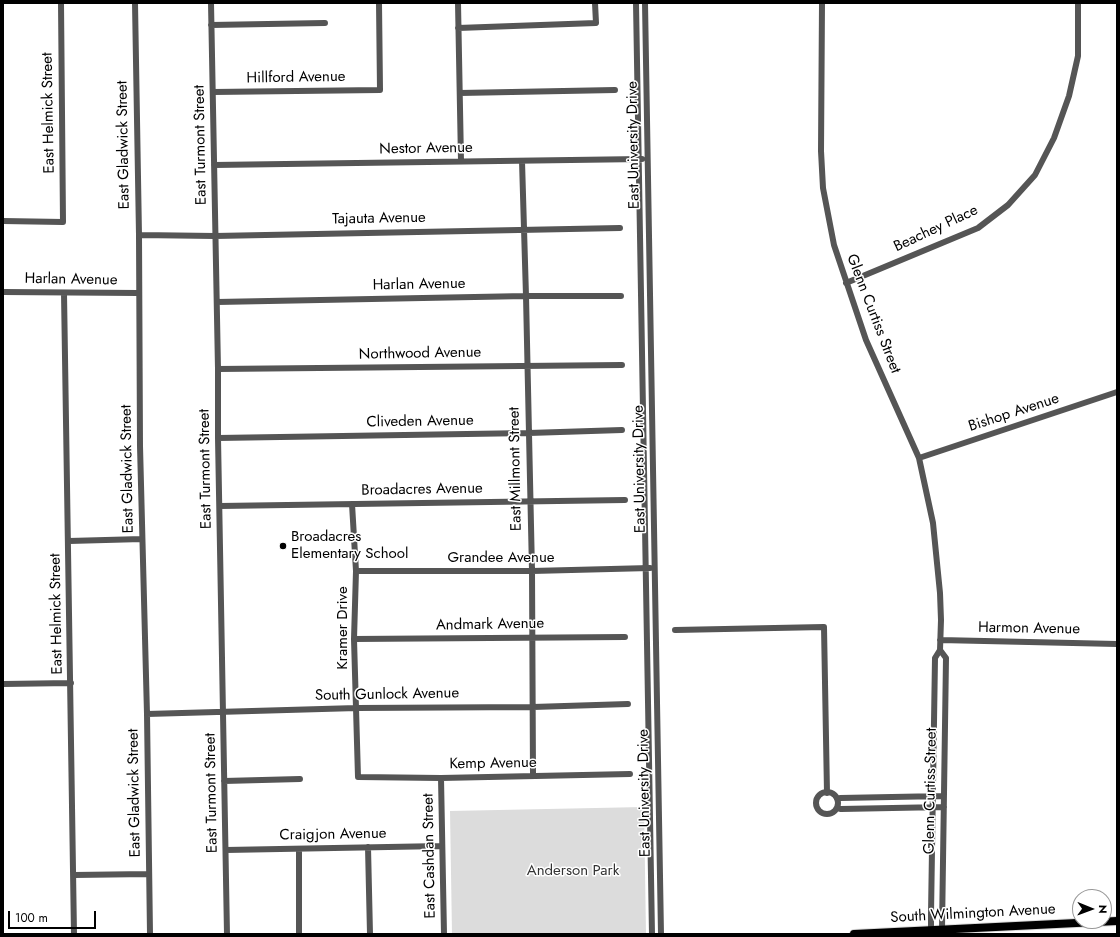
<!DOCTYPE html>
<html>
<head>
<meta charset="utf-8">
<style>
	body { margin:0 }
	#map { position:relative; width:1120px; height:937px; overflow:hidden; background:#fff; font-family:Jost,sans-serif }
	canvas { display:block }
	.frame { position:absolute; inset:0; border:4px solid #000; pointer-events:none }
	.north { position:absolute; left:1072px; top:889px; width:40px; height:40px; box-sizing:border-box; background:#fff; border:1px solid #999; border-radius:50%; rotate:91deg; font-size:11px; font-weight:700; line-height:16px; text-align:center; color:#000 }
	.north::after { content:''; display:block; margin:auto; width:14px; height:18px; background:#000; clip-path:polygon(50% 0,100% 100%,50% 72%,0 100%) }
	.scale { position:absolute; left:8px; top:911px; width:88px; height:18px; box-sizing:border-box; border:2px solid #000; border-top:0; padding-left:5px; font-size:12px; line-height:14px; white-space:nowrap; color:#000; -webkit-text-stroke:3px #fff; paint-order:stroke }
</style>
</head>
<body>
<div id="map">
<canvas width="1120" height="937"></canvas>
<div class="frame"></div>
<div class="north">N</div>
<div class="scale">100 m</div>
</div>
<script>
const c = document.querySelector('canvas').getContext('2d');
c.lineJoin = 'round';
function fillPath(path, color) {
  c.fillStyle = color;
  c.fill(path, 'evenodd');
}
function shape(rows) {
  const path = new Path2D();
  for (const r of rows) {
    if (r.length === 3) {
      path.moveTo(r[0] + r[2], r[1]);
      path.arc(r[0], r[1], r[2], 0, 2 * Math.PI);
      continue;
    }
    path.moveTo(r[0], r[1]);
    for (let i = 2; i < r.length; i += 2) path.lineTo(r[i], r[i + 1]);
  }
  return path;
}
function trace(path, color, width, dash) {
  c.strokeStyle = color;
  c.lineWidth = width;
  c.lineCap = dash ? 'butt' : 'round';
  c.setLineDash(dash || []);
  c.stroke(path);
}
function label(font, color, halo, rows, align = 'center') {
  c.font = font + ' Jost,sans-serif';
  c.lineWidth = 3;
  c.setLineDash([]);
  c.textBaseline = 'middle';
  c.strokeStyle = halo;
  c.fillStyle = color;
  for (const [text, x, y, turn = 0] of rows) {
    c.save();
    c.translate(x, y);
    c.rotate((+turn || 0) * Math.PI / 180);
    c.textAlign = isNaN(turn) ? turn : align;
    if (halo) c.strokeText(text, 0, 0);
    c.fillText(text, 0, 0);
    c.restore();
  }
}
const green = shape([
	[644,807,646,934,452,934,450,811]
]);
const minor = shape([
	[135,3,139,235,140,446,147,714,150,934],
	[211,3,218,369,218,438,227,934],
	[458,3,461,161],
	[636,3,652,934],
	[645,3,661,934],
	[822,3,821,151,823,188,834,245,866,340,919,458,933,523,940,593,941,620,940,650,935,658,931,914,931,930,932,934],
	[211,25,325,23],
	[458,28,596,23,595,3],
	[213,92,380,90,379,3],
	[460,93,615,90],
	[522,161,526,296,532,571,533,776],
	[214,165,642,159],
	[3,221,63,222,61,3],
	[139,235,215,236,620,228],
	[846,283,978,228,1008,205,1035,175,1054,138,1069,96,1078,56,1078,3],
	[3,292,138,293],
	[64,293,74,934],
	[217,302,526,296,621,296],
	[218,369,622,365],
	[218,438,529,433,622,430],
	[919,458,1117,392],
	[352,504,356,571,354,639,358,777,441,778,630,774],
	[220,506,625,500],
	[69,541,142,539],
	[356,571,532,571,650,568],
	[675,630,824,627,827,793],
	[354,639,625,637],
	[940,640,1117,644],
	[940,650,946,658,942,929,941,934],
	[3,684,71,683],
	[147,714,357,708,533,707,628,704],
	[441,778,444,934],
	[224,781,300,779],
	[827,803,11],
	[837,799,840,798,944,796],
	[837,808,841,809,944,807],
	[368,847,370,934],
	[226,850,442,846],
	[74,875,148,874],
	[299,934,299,849]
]);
const major = shape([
	[854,934,1117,921]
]);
const markers = [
	[283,546,4,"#000"]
];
const streetNames = [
	["Hillford Avenue",296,78,-1],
	["East Helmick Street",49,113,-91],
	["East Gladwick Street",124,145,-91],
	["East Turmont Street",201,145,-91],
	["East University Drive",634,145,-91],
	["Nestor Avenue",426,149,-1],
	["Tajauta Avenue",379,219,-1],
	["Beachey Place",936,229,-25],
	["Harlan Avenue",71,280,1],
	["Harlan Avenue",419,285,-1],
	["Glenn Curtiss Street",873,314,69],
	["Northwood Avenue",420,354,-1],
	["Bishop Avenue",1014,413,-18],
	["Cliveden Avenue",420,422,-1],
	["East Gladwick Street",128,469,-91],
	["East Turmont Street",206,469,-91],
	["East Millmont Street",516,469,-91],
	["East University Drive",640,469,-91],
	["Broadacres Avenue",422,490,-1],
	["Grandee Avenue",501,558],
	["East Helmick Street",57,614,-91],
	["Andmark Avenue",490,625,-1],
	["Kramer Drive",343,628,-90],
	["Harmon Avenue",1029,629,1],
	["South Gunlock Avenue",387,695,-1],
	["Kemp Avenue",493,764,-1],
	["Glenn Curtiss Street",931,791,-89],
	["East Gladwick Street",135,793,-91],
	["East Turmont Street",212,793,-91],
	["East University Drive",645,793,-91],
	["Craigjon Avenue",333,835,-1],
	["East Cashdan Street",430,856,-91],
	["South Wilmington Avenue",973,914,-3]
];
const poiNames = [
	["Broadacres",291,537],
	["Elementary School",291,554]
];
const parkNames = [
	["Anderson Park",573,871]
];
fillPath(green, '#dcdcdc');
trace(major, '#dbdbdb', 10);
trace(minor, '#555', 6);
trace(major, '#000', 8);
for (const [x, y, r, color] of markers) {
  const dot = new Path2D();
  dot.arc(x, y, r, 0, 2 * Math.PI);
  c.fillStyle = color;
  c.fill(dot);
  trace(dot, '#fff', 1.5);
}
label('15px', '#000', '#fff', streetNames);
label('15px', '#000', '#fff', poiNames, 'left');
label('15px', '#333', '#fff', parkNames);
</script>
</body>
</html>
